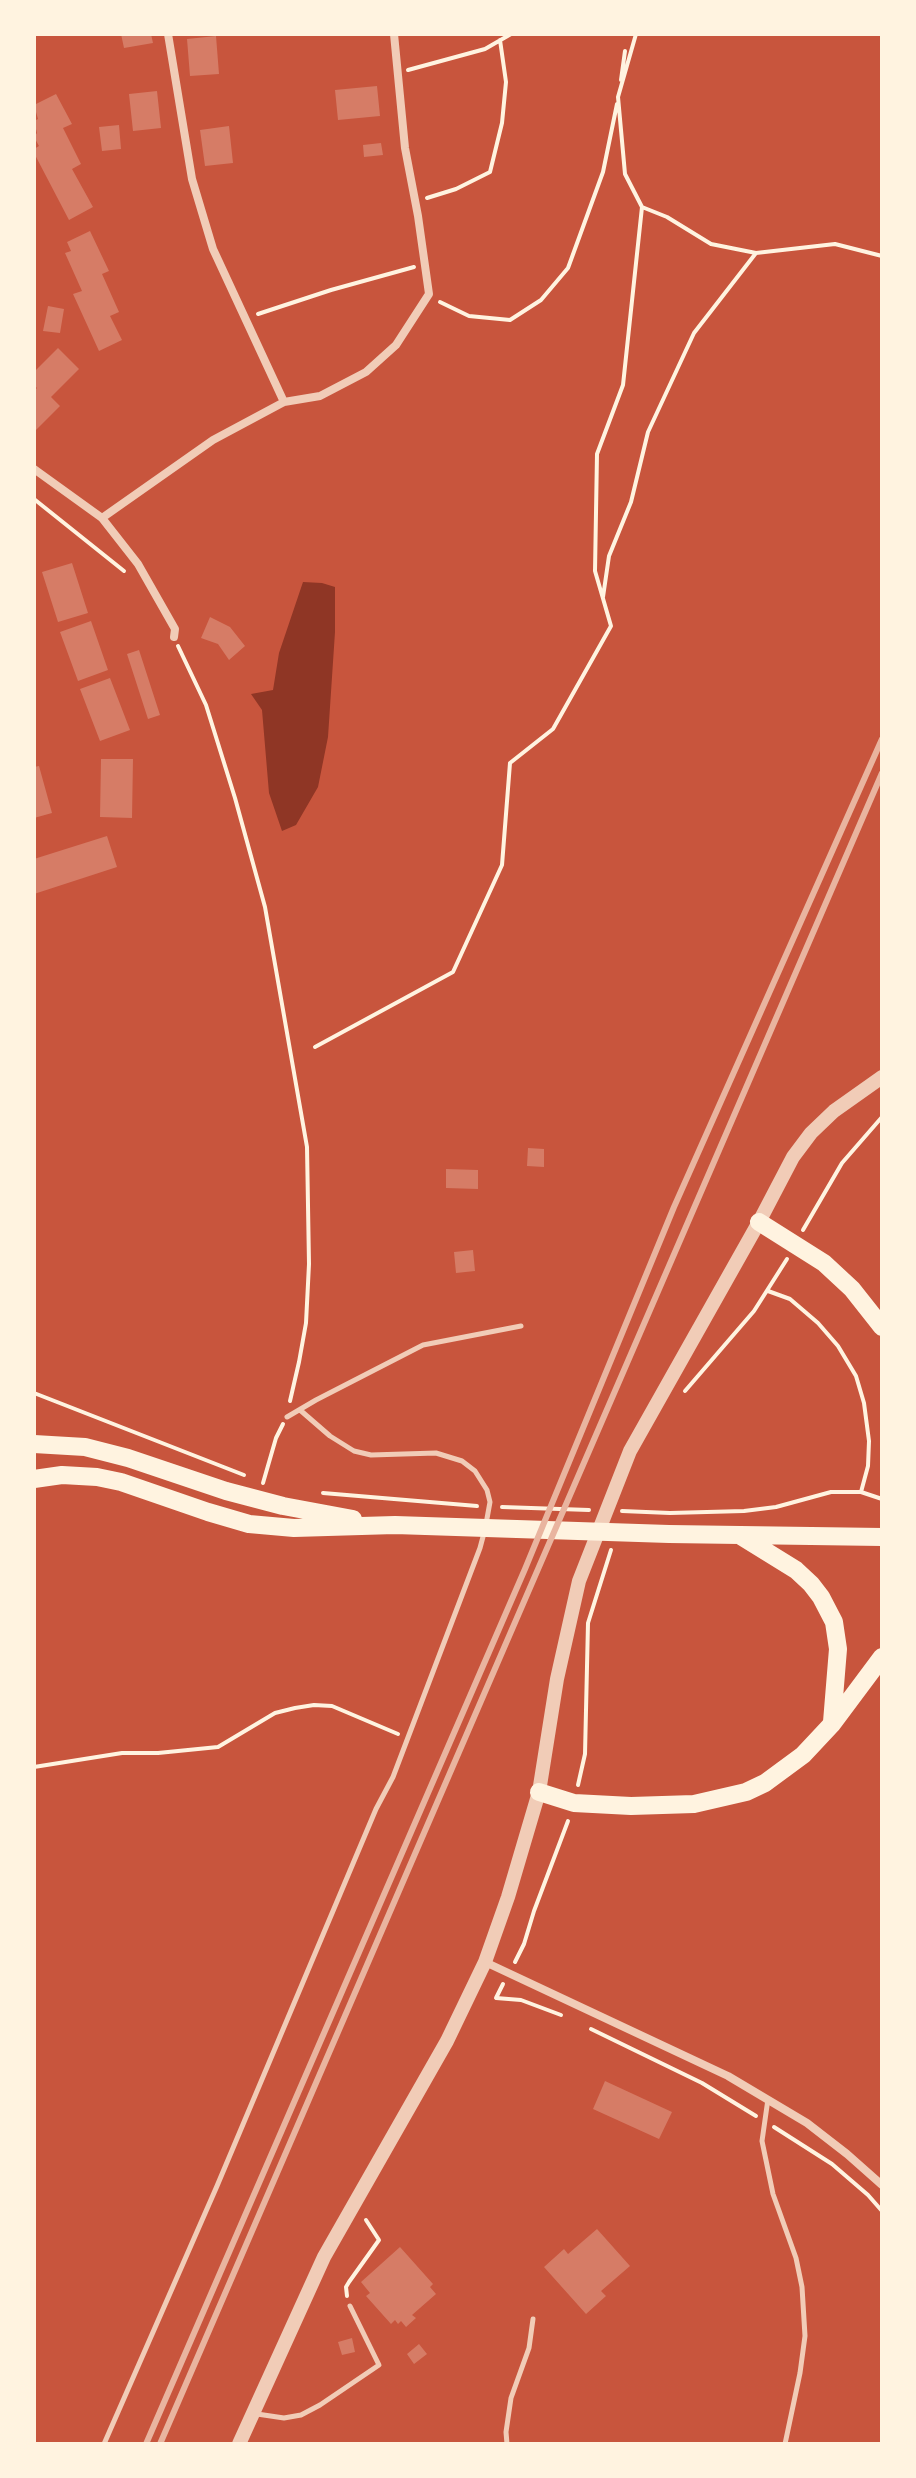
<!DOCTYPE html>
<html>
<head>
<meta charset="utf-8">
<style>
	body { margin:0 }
	#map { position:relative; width:916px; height:2478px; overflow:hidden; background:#c8553d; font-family:"Public Sans",sans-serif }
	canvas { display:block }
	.frame { position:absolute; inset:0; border:36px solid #fff3e0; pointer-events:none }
</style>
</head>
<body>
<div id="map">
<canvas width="916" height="2478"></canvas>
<div class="frame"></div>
</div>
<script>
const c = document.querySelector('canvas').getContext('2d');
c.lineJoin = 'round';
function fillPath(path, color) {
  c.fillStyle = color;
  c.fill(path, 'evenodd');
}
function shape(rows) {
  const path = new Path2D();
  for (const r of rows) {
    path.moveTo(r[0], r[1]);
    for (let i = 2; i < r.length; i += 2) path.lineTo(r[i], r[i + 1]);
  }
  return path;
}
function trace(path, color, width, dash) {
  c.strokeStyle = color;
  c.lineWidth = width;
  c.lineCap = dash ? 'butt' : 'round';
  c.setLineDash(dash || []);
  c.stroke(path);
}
const water = shape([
	[303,582,322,583,335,587,335,632,328,737,318,787,296,825,282,831,269,793,262,710,251,694,273,690,279,653]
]);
const building = shape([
	[121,34,151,34,153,43,124,48],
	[216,36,219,74,190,76,187,39],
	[377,86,380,116,338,120,335,90],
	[157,91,161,128,133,131,129,94],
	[56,94,72,124,63,128,81,164,72,169,93,207,69,220,34,153,34,149,39,146,34,137,37,133,34,121,38,119,34,105],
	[119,125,121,149,102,151,99,127],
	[229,126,233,163,205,166,200,130],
	[381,143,383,155,364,157,363,145],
	[90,231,109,271,102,274,119,312,110,316,122,340,99,351,73,294,82,291,65,253,71,251,67,242],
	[48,306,64,309,60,333,43,331],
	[58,348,79,369,51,397,60,406,34,432,34,391,37,388,34,385,34,372],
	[72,563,88,613,58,622,42,572],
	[210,617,230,627,245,646,229,660,218,644,201,638],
	[91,621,108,670,78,681,60,632],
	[139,650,160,715,148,719,127,654],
	[110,678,130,730,100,741,80,689],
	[101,759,133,759,132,818,100,817],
	[39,766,52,813,34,818,34,767],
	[107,836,117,867,34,894,34,859],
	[528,1148,544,1149,544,1167,527,1166],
	[446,1169,478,1170,478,1189,446,1188],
	[473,1250,475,1271,456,1273,454,1252],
	[605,2081,672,2112,659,2139,593,2109],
	[597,2229,630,2266,601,2291,606,2296,586,2314,544,2267,564,2249,568,2254],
	[400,2247,433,2284,430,2287,436,2294,412,2315,416,2318,406,2327,401,2321,398,2324,395,2320,391,2324,366,2296,370,2293,361,2282],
	[352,2338,355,2352,342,2355,338,2342],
	[419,2344,427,2354,414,2364,407,2354]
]);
const path = shape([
	[408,70,485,49,511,34],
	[621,80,625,51],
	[427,198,456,189,490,172,502,123,506,82,500,40],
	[642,207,667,217,711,244,756,253,835,244,882,256],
	[440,302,469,316,510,320,541,300,568,268,603,172,617,104],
	[258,314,331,290,414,267],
	[34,499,124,571],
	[603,597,609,556,631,502,648,432,694,333,756,253],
	[178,646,206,705,235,798,265,907,307,1147,309,1264,306,1323,299,1362,290,1401],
	[315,1047,453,972,502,865,510,763,553,729,611,626,595,571,597,454,623,385,642,207,625,174,618,97,636,34],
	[803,1230,842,1163,882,1117],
	[768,1291,790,1299,818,1323,838,1346,856,1376,864,1403,869,1441,868,1466,861,1492],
	[685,1391,754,1311,787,1259],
	[34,1393,244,1475],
	[263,1483,276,1438,283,1424],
	[323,1493,477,1506],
	[502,1507,589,1510],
	[622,1511,670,1513,744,1511,776,1507,831,1492,861,1492,882,1499],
	[34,1767,122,1753,158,1753,218,1747,275,1713,295,1708,314,1705,332,1706,398,1734],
	[578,1785,585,1754,588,1623,611,1550],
	[515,1962,524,1944,534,1911,568,1821],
	[503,1984,496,1998,521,2000,561,2015],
	[591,2029,702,2083,756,2116],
	[774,2127,832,2164,868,2195,882,2211],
	[347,2296,346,2287,349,2282,379,2240,366,2220]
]);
const service = shape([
	[300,1410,330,1436,354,1451,371,1455,436,1453,462,1461,475,1471,487,1490,490,1502,486,1524],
	[287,1417,316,1400,423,1345,521,1326],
	[768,2099,762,2141,773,2194,796,2258,802,2287,805,2336,800,2373,785,2444],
	[257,2414,284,2418,301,2415,320,2405,379,2365,350,2306],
	[104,2444,217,2186,376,1809,393,1777,480,1548,484,1533],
	[507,2444,506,2432,511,2398,529,2348,533,2319]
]);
const minor = shape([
	[168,34,192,179,213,249,284,402],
	[34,469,102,518,138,564,175,629,174,637],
	[102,518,213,440,284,402,320,396,366,372,396,345,429,294,418,216,405,148,394,34],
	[485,1962,728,2076,807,2123,847,2154,882,2185]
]);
const tertiary = shape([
	[239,2444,324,2257,447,2041,485,1962,508,1897,539,1792,557,1679,579,1581,630,1451,759,1222,793,1157,811,1133,834,1111,882,1077]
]);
const trunk = shape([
	[759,1222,824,1263,852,1289,882,1327],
	[34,1444,85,1447,128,1458,226,1491,283,1506,353,1519],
	[34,1479,62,1475,97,1477,121,1482,208,1512,249,1524,294,1528,395,1525,669,1534,882,1537],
	[741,1536,796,1570,811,1584,821,1597,834,1622,838,1649,832,1722],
	[539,1792,574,1803,631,1806,694,1804,746,1792,765,1783,803,1755,832,1724,882,1657]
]);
const rail = shape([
	[146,2444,525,1569,674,1207,882,739],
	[160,2444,882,773]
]);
fillPath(water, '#8f3625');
fillPath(building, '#d67c66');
trace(path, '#fff3e0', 4);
trace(service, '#f1ccb7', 5);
trace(minor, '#f1ccb7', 8);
trace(tertiary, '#f1ccb7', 14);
trace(trunk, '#fff3e0', 18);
trace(rail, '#e9b49f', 6);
</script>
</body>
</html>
